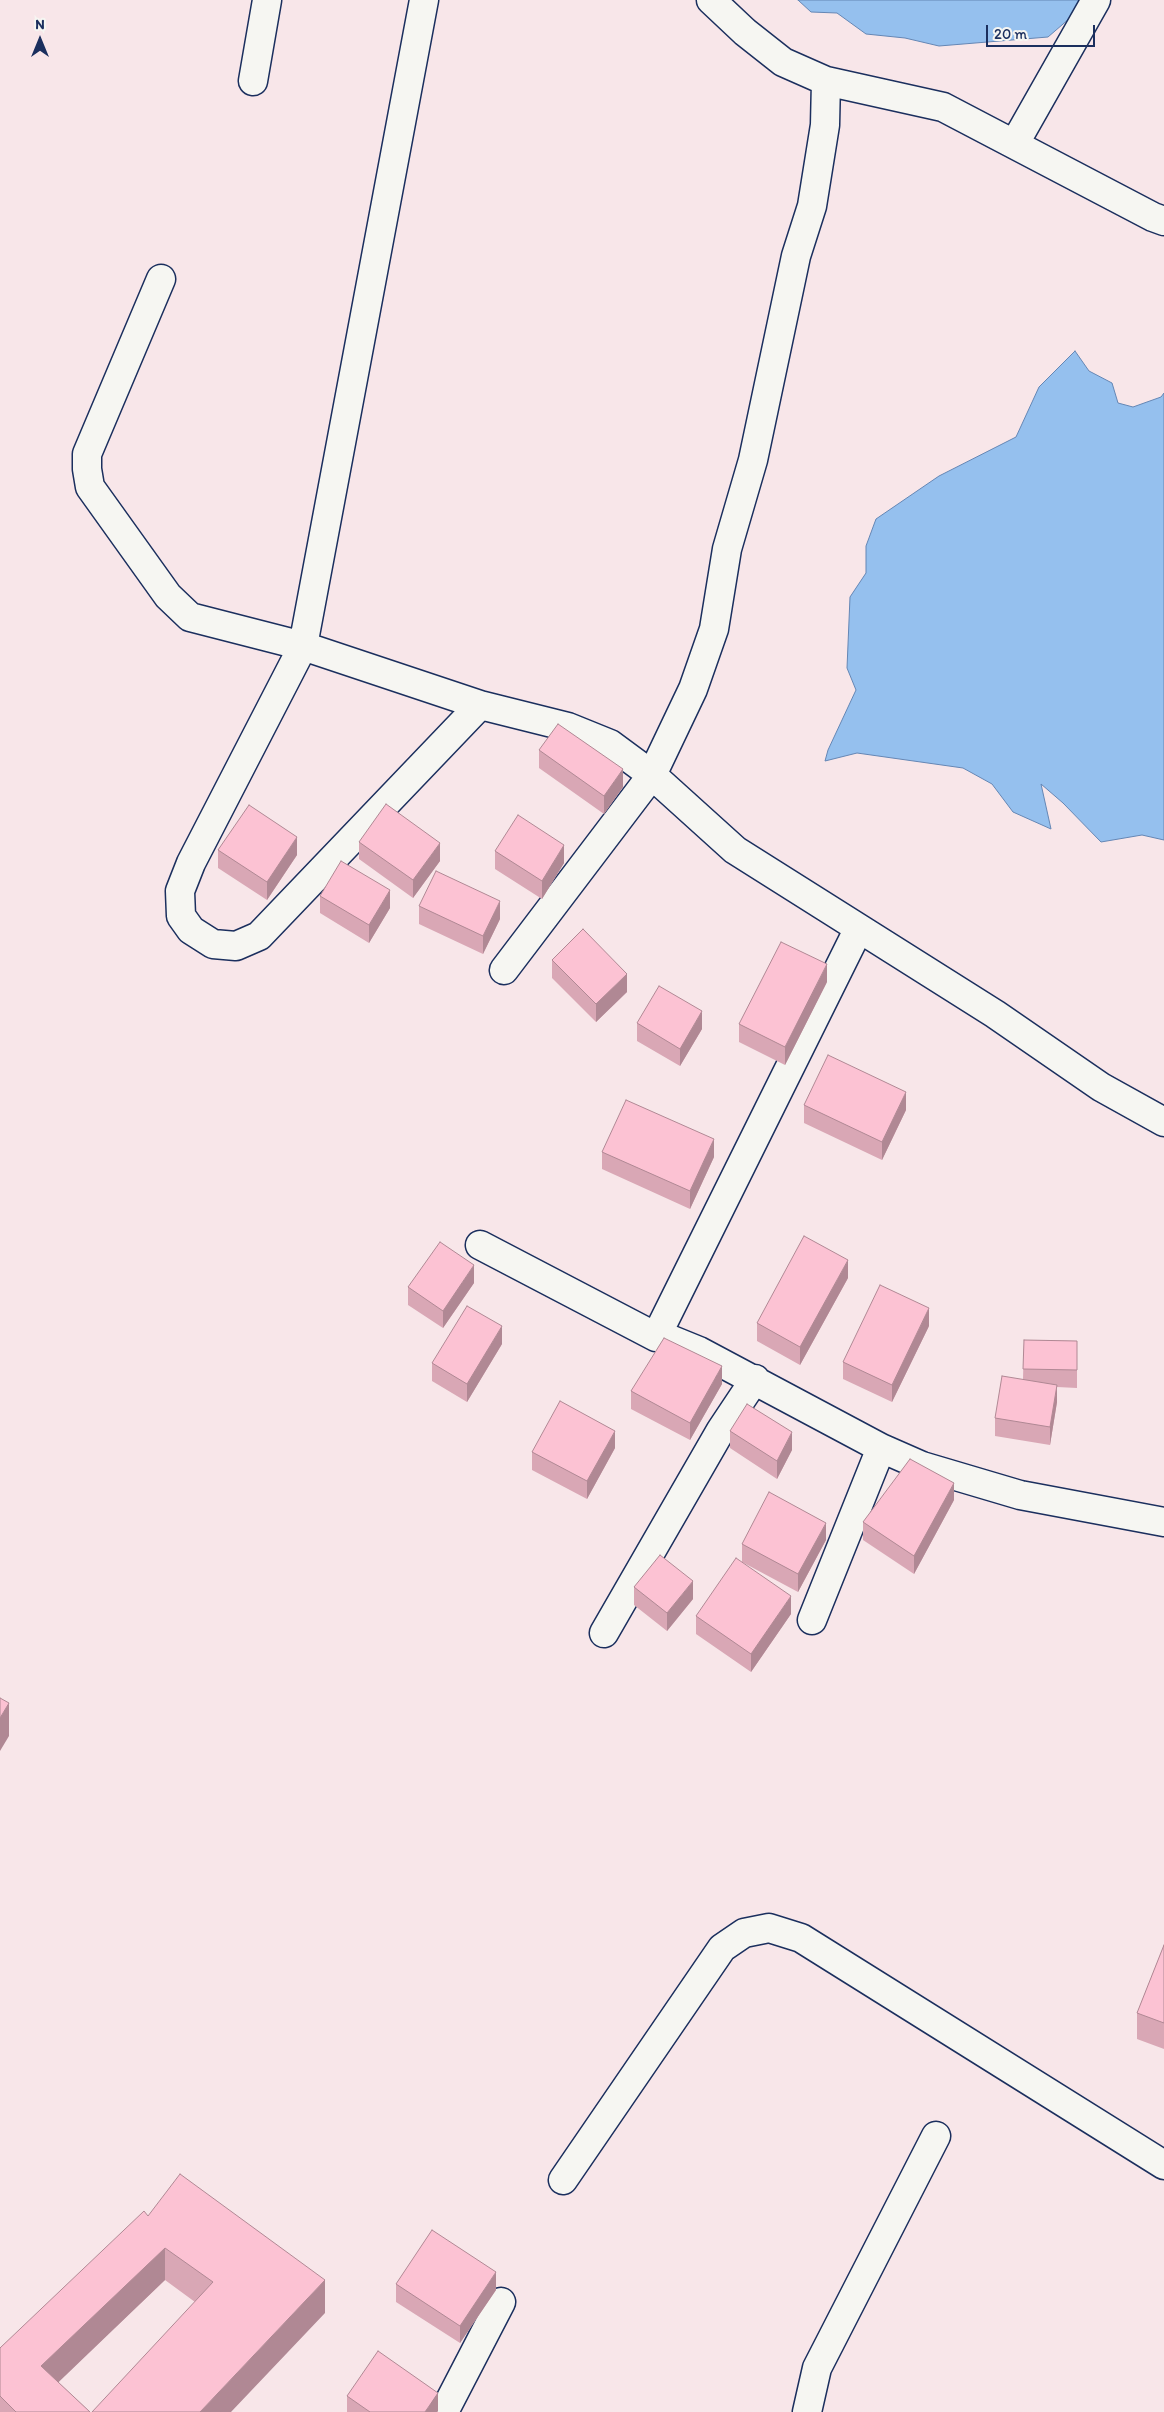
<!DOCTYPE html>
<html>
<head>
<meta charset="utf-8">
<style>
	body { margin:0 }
	#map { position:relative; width:1164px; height:2412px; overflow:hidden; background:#f8e6e9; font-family:Itim,sans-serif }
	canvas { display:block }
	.north { position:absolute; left:15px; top:15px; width:50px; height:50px; -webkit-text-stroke:4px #f6f6f2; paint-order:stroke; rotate:0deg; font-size:14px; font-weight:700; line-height:20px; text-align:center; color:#1b2f5e }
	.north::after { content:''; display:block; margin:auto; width:18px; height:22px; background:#1b2f5e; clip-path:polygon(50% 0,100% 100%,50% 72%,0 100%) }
	.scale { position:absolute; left:986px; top:25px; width:109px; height:22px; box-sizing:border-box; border:2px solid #1b2f5e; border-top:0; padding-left:6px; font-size:15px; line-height:18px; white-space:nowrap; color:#1b2f5e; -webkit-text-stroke:4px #f6f6f2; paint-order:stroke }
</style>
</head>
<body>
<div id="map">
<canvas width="1164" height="2412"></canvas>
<div class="north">N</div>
<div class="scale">20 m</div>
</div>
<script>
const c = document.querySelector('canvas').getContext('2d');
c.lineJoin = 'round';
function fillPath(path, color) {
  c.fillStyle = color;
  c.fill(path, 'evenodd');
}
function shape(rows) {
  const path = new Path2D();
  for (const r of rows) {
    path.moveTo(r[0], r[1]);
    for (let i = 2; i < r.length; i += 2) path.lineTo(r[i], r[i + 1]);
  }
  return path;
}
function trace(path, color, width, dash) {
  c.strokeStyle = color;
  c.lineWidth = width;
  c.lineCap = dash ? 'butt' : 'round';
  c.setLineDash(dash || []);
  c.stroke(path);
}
const water = shape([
	[798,0,1082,0,1077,12,1048,37,939,46,905,38,866,34,837,13,811,12,798,0],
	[1075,351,1089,371,1112,383,1118,403,1133,407,1161,397,1164,393,1164,840,1142,835,1101,842,1063,803,1041,784,1051,829,1013,812,992,784,963,768,857,753,825,761,828,750,856,690,847,668,850,597,866,573,866,546,876,519,939,476,1016,437,1039,387,1075,351]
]);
const minor = shape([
	[424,0,303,646,191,863,180,891,181,916,191,930,213,944,236,946,259,936,480,705,568,727,610,744,652,775,735,850,995,1014,1101,1087,1164,1122],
	[711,0,745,32,783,62,826,81,943,107,1153,217,1164,221],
	[253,81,267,0],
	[1015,143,1096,0],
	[161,279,87,454,87,469,90,487,168,596,190,617,303,646,480,705],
	[504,970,652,775,693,689,714,629,727,549,753,460,796,256,812,206,825,125,826,81],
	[480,1245,656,1337,667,1338,699,1351,881,1448,922,1466,1020,1495,1164,1522],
	[656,1337,858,930],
	[812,1620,881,1448],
	[604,1633,721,1430,755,1379],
	[563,2180,722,1948,744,1933,769,1928,801,1938,1164,2165],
	[444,2412,501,2302],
	[807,2412,817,2368,936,2136]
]);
const wall = shape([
	[539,750,623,787,604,814,539,768],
	[359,842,440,861,413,898,359,859],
	[218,850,297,855,267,900,218,868],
	[495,851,564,863,542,899,495,869],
	[320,896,390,908,369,943,320,913],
	[419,906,500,919,483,954,419,924],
	[552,960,627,992,596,1022,552,978],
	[827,982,785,1065,739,1042,739,1024],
	[637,1023,702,1029,680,1066,637,1041],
	[804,1105,906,1110,882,1160,804,1123],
	[602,1152,714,1157,690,1209,602,1169],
	[848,1278,800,1365,757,1341,757,1323],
	[474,1283,443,1328,408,1305,408,1287],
	[929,1326,892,1402,843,1379,843,1362],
	[1024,1340,1077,1341,1077,1388,1057,1387,1057,1402,1050,1445,995,1436,995,1418,1023,1379],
	[502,1344,467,1402,432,1381,432,1363],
	[722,1384,690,1440,631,1409,631,1391],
	[730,1431,792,1450,777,1479,730,1448],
	[615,1448,587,1499,532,1470,532,1452],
	[954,1500,914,1574,863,1540,863,1522],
	[826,1540,798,1592,742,1562,742,1544],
	[634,1587,693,1599,667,1631,634,1605],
	[791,1614,751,1672,696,1634,696,1616],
	[1164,1945,1164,2049,1137,2039,1137,2013],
	[148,2216,325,2313,195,2302,165,2280,58,2382,90,2412,0,2412,0,2348],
	[396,2284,496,2290,460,2343,396,2302],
	[347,2396,438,2411,437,2412,347,2412]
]);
const shadedWall = shape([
	[623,769,623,787,604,814,604,796],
	[297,837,297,855,267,900,267,882],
	[440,843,440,861,413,898,413,880],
	[564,845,564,863,542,899,542,881],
	[390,890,390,908,369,943,369,925],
	[500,901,500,919,483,954,483,936],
	[827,964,827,982,785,1065,785,1047],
	[627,974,627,992,596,1022,596,1004],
	[702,1011,702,1029,680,1066,680,1049],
	[906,1092,906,1110,882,1160,882,1142],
	[714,1139,714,1157,690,1209,690,1191],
	[848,1260,848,1278,800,1365,800,1347],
	[474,1265,474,1283,443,1328,443,1311],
	[929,1308,929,1326,892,1402,892,1385],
	[502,1326,502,1344,467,1402,467,1384],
	[722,1366,722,1384,690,1440,690,1423],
	[1057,1385,1057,1402,1050,1445,1050,1427],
	[615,1431,615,1448,587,1499,587,1481],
	[792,1432,792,1450,777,1479,777,1461],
	[954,1483,954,1500,914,1574,914,1556],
	[826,1523,826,1540,798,1592,798,1574],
	[693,1581,693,1599,667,1631,667,1613],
	[791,1596,791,1614,751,1672,751,1654],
	[9,1703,9,1736,0,1751,0,1718],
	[165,2248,165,2280,41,2399,41,2366],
	[496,2272,496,2290,460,2343,460,2326],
	[325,2280,325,2313,231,2412,200,2412],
	[438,2393,438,2411,437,2412,425,2412]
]);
const building = shape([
	[558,724,623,769,604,796,539,750,558,724],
	[386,804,440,843,413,880,359,842,386,804],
	[249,805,297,837,267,882,218,850,249,805],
	[518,815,564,845,542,881,495,851,518,815],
	[341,861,390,890,369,925,320,896,341,861],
	[436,871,500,901,483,936,419,906,436,871],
	[583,929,627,974,596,1004,552,960,583,929],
	[781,942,827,964,785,1047,739,1024,781,942],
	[659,986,702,1011,680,1049,637,1023,659,986],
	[828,1055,906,1092,882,1142,804,1105,828,1055],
	[626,1100,714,1139,690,1191,602,1152,626,1100],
	[804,1236,848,1260,800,1347,757,1323,804,1236],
	[440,1242,474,1265,443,1311,408,1287,440,1242],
	[880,1285,929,1308,892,1385,843,1362,880,1285],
	[467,1306,502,1326,467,1384,432,1363,467,1306],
	[664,1338,722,1366,690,1423,631,1391,664,1338],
	[1024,1340,1077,1341,1077,1370,1023,1369,1024,1340],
	[1002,1376,1057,1385,1050,1427,995,1418,1002,1376],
	[560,1401,615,1431,587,1481,532,1452,560,1401],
	[747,1404,792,1432,777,1461,730,1431,747,1404],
	[910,1459,954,1483,914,1556,863,1522,910,1459],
	[769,1492,826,1523,798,1574,742,1544,769,1492],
	[660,1555,693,1581,667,1613,634,1587,660,1555],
	[736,1558,791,1596,751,1654,696,1616,736,1558],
	[0,1698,9,1703,0,1718,0,1698],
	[1164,1945,1164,2023,1137,2013,1164,1945],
	[180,2174,325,2280,200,2412,92,2412,213,2282,165,2248,41,2366,90,2412,16,2412,0,2396,0,2348,144,2211,148,2216,180,2174],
	[432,2230,496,2272,460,2326,396,2284,432,2230],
	[378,2351,438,2393,425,2412,370,2412,347,2396,378,2351]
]);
fillPath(water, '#95c0ee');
trace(water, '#6486b4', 1);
trace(minor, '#1b2f5e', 31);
trace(minor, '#f6f6f2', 28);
fillPath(wall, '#d9a7b5');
fillPath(shadedWall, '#b08894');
fillPath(building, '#fcc2d3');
trace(building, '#b08894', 1);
</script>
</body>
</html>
